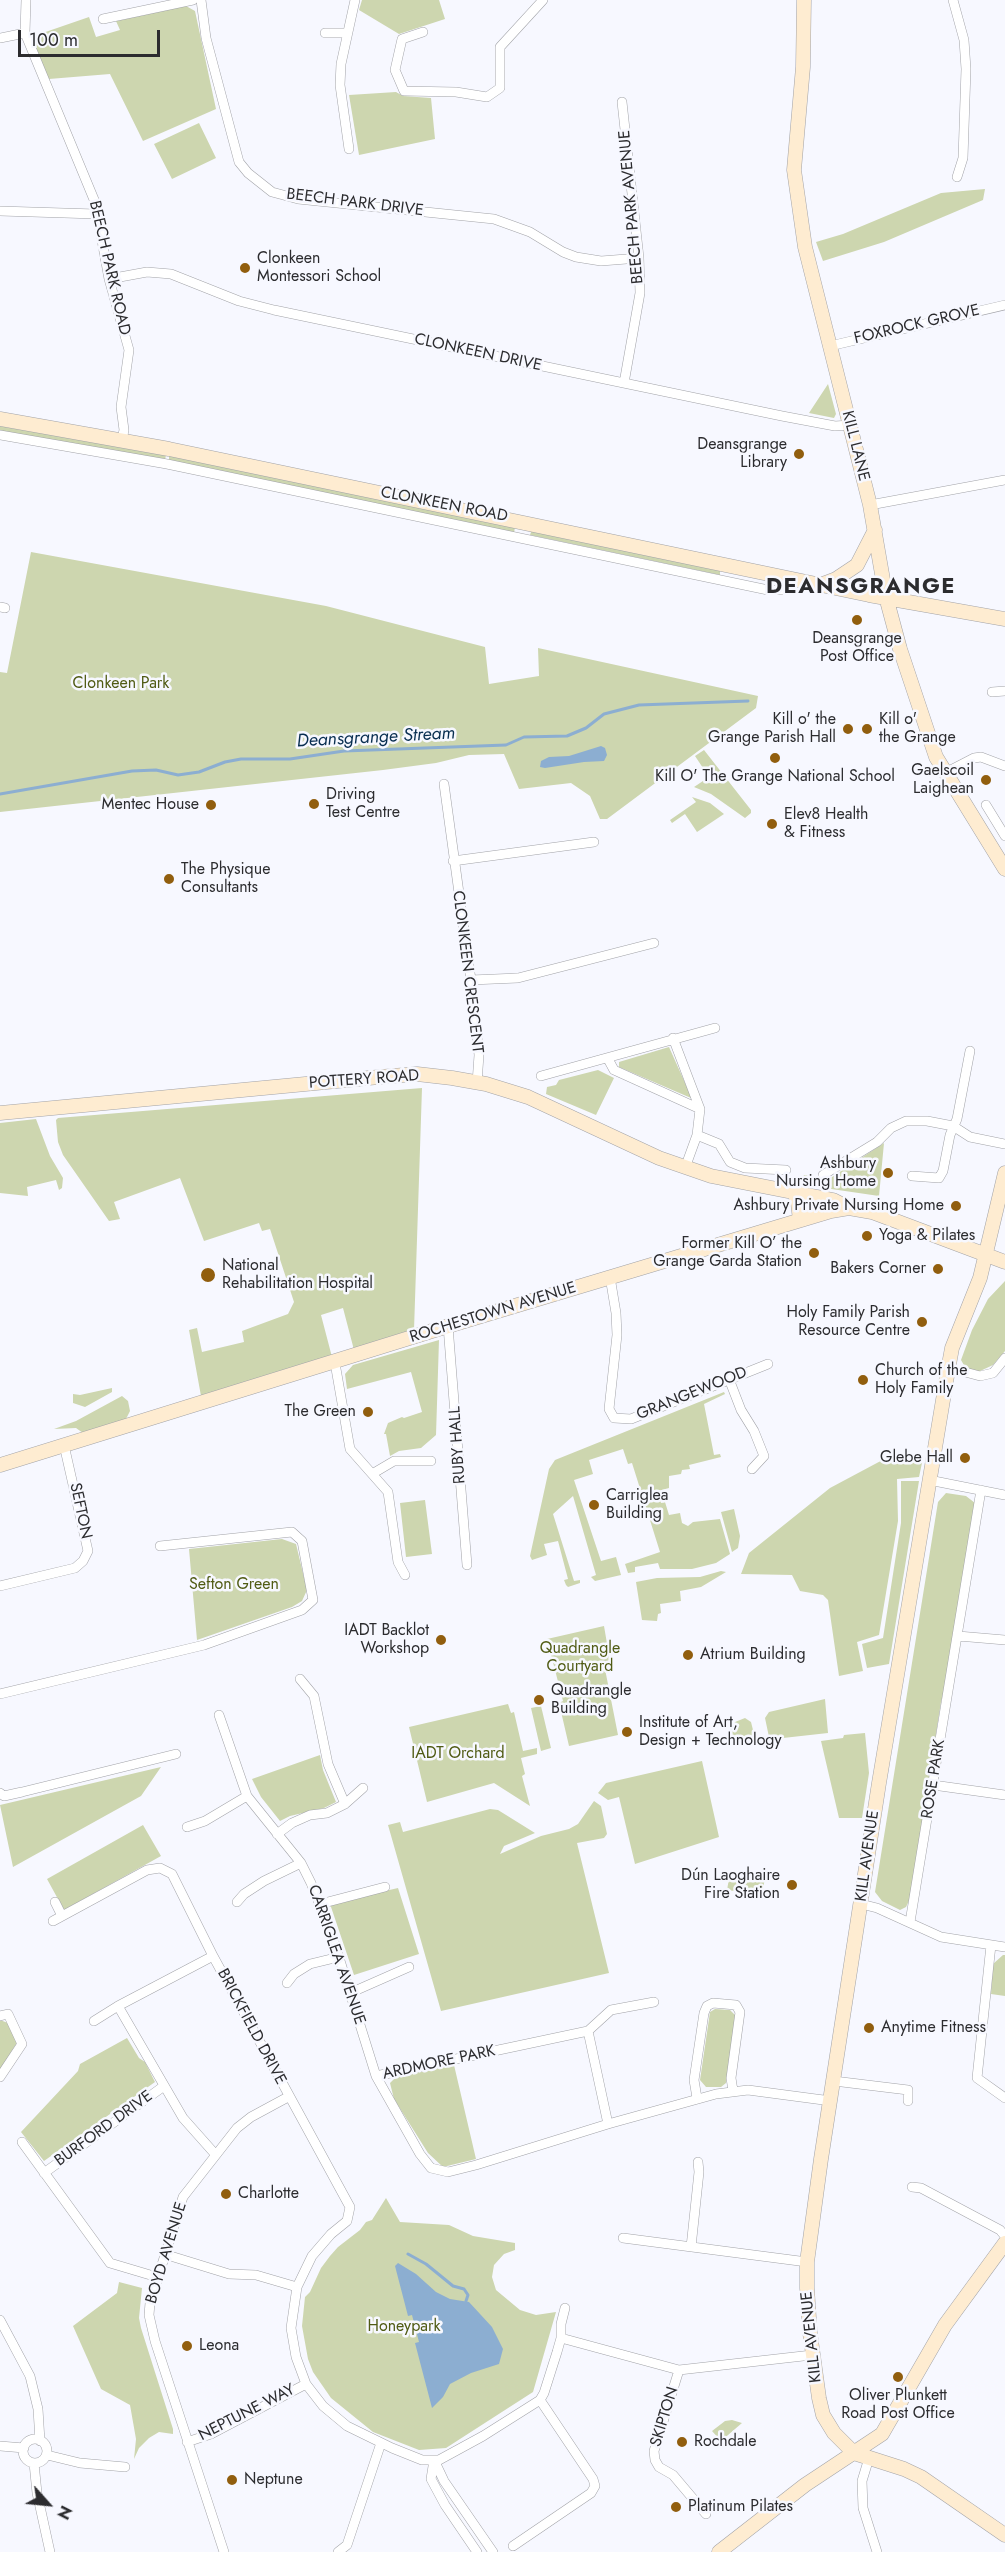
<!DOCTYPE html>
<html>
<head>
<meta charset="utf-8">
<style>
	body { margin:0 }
	#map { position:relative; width:1005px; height:2552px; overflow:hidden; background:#f7f8ff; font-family:Jost,sans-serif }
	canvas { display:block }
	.north { position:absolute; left:18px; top:2474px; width:60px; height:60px; -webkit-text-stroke:4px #f7f8ff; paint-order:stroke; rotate:117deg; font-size:16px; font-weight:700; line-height:24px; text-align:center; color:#2c2c2f }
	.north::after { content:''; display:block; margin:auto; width:21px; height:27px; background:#2c2c2f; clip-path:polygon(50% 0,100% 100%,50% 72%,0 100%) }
	.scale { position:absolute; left:18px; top:30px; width:142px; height:27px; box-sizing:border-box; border:3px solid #2c2c2f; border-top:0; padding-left:8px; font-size:18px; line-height:21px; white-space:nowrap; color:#2c2c2f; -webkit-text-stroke:4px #f7f8ff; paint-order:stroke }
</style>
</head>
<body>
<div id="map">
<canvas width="1005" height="2552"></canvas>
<div class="north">N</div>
<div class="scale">100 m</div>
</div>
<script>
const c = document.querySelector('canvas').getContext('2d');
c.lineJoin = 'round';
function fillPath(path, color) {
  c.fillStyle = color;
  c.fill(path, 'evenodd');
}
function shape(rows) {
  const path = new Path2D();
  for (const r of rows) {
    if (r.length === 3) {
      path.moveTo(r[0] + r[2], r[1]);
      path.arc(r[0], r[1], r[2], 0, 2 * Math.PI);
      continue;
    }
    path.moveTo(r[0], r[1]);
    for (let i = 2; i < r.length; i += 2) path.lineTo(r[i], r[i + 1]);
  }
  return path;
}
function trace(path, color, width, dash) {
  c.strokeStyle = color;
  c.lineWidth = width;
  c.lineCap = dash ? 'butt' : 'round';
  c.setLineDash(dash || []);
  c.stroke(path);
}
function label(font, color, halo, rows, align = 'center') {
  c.font = font + ' Jost,sans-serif';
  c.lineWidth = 5;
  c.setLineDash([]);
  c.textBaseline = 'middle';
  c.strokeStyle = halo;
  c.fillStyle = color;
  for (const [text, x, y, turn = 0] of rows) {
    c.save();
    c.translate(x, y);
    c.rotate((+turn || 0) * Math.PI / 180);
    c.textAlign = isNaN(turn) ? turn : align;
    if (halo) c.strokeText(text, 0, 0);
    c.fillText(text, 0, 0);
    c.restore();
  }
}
const green = shape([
	[362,0,439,0,445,19,399,34,359,10],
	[186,6,195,11,216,109,143,141,110,74,49,79,31,37,89,17,96,37,120,30,116,21],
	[396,92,403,96,431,98,435,139,359,155,349,95],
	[199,123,216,158,172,179,154,144],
	[985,189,983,200,884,242,823,261,816,242,843,234,941,193],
	[828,384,836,414,834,418,809,413],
	[0,426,166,455,165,460,0,431],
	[169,455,515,527,514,533,169,460],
	[532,529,720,570,720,575,530,535],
	[31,552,326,606,485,647,489,684,539,676,538,648,758,696,756,708,607,819,600,819,590,796,571,783,519,789,504,754,469,755,436,763,383,770,0,812,0,672,7,673],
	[704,750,751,810,751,813,745,818,711,794,694,787,709,777,695,756],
	[692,797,710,803,724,814,697,832,685,814,672,823,670,820,696,802],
	[669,1047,690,1094,691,1098,619,1067,619,1062],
	[598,1070,614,1078,596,1115,546,1094,547,1087,556,1085,559,1080],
	[422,1088,414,1330,354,1350,343,1308,321,1315,332,1357,201,1396,189,1330,197,1328,202,1352,244,1342,242,1331,288,1314,294,1302,270,1229,262,1231,259,1223,204,1241,180,1178,114,1202,120,1219,109,1221,63,1155,58,1142,56,1120,58,1118],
	[36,1119,50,1156,63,1178,62,1188,59,1190,56,1180,27,1187,28,1196,0,1193,0,1123],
	[884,1143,879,1196,811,1186,802,1182,804,1175,829,1179],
	[1005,1281,1005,1351,993,1365,978,1372,965,1367,961,1360,972,1330,988,1299],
	[439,1340,436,1435,421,1448,399,1451,390,1456,386,1434,384,1434,388,1423,402,1417,404,1418,422,1412,411,1372,347,1389,345,1374,353,1365],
	[112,1388,112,1392,85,1407,73,1403,73,1394,80,1395],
	[724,1392,725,1394,704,1404,714,1455,720,1454,721,1457,689,1465,690,1469,682,1470,681,1474,669,1476,669,1488,658,1491,661,1503,665,1502,669,1515,680,1513,682,1523,688,1526,693,1522,720,1519,730,1554,716,1563,692,1569,660,1569,658,1563,635,1567,635,1572,628,1573,625,1564,660,1552,632,1463,628,1464,623,1449,589,1460,593,1474,574,1480,601,1561,616,1557,621,1575,595,1581,591,1577,596,1575,573,1496,553,1514,574,1581,580,1580,580,1583,568,1587,566,1585,564,1580,568,1579,558,1541,544,1544,547,1555,532,1560,530,1556,549,1469,555,1460],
	[122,1396,128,1401,130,1411,126,1419,83,1433,76,1428,54,1429,76,1421],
	[908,1455,922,1463,919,1477,897,1479,898,1521,879,1635,857,1642,863,1671,839,1676,828,1600,823,1595,800,1591,792,1575,741,1574,749,1553,830,1488,890,1456],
	[901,1481,919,1481,889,1664,867,1668,862,1644,883,1638,901,1523],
	[946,1493,966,1496,975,1503,950,1671,941,1702,910,1899,906,1907,900,1910,882,1901,875,1892,938,1502],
	[425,1500,432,1554,406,1557,400,1503],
	[734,1509,740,1536,738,1548,732,1552,721,1512],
	[282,1539,296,1544,307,1590,302,1601,292,1607,197,1640,189,1549],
	[721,1571,726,1572,701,1587,680,1591,681,1601,660,1604,661,1613,658,1614,657,1621,642,1620,636,1582,657,1578,700,1577],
	[604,1626,611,1667,605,1669,618,1735,569,1746,559,1703,563,1701,547,1639],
	[825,1699,828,1733,774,1739,769,1737,765,1718,769,1712],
	[508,1704,511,1713,514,1712,523,1751,537,1748,537,1754,521,1758,525,1774,522,1776,530,1806,494,1783,427,1802,409,1727],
	[541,1706,551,1748,541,1751,531,1708],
	[745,1718,751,1722,756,1742,735,1744,731,1729,735,1722],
	[865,1733,869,1773,862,1818,839,1818,821,1741,843,1738,844,1735],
	[320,1755,323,1770,336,1802,324,1808,290,1816,280,1821,261,1797,252,1779],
	[702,1761,719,1837,635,1864,619,1797,608,1800,598,1793,606,1783],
	[161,1767,141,1796,13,1867,0,1805],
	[594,1801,601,1806,607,1834,604,1838,577,1843,609,1973,441,2011,388,1825,400,1822,403,1832,490,1809,498,1810,535,1833,504,1846,500,1854,541,1836,569,1829,578,1824],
	[143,1825,161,1856,64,1910,47,1879],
	[730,1873,765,1878,762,1895,727,1890],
	[398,1888,419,1954,354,1975,330,1904],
	[1003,1955,1005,1955,1005,1996,991,1994,993,1964],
	[715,2009,730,2010,736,2016,726,2083,721,2087,706,2087,700,2080,710,2012],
	[0,2020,8,2023,18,2041,0,2070],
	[127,2038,139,2058,145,2062,155,2082,44,2161,21,2132,78,2071,80,2064],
	[454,2065,476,2159,443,2167,428,2153,394,2099,390,2083,396,2077],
	[386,2198,400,2222,449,2225,473,2236,515,2243,515,2250,504,2254,494,2265,492,2277,496,2290,520,2310,536,2315,556,2312,533,2392,446,2448,419,2450,373,2432,331,2398,313,2372,308,2359,302,2326,305,2297,310,2292,321,2268,330,2256,338,2247,360,2230,366,2222,372,2220],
	[119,2282,142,2288,139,2318,141,2328,173,2429,173,2434,159,2432,149,2438,139,2448,134,2459,136,2439,130,2405,101,2389,73,2326,117,2293],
	[732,2420,742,2423,721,2441,712,2431,725,2421]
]);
const water = shape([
	[601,746,605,748,607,755,604,761,584,762,545,768,540,767,541,761,549,757,569,756],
	[398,2263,416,2274,436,2292,450,2299,469,2302,492,2327,503,2349,499,2364,471,2373,450,2384,443,2397,432,2408,415,2343,419,2342,412,2315,408,2316,395,2266]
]);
const stream = shape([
	[0,794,132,771,156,770,178,775,199,772,225,762,241,759,290,759,344,751,506,745,524,737,567,736,586,728,604,714,639,705,748,701],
	[408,2254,426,2264,453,2286,464,2289,468,2295,466,2301]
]);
const street = shape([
	[26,0,25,33,95,202,109,279,129,350,121,407,124,430,122,440],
	[201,0,206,38,239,162,248,173,272,192,298,199,494,219,530,232,563,252,576,257,601,261,639,258],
	[953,0,964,40,966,69,963,158,957,177],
	[103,19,193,0],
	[423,32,402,39,395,70,404,91,456,92,487,97,500,88,500,47,543,0],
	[325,33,346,33],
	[0,38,25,33],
	[622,102,639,258,640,293,624,383],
	[349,149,340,85,341,64,355,0],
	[0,211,96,214],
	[109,279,147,272,171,274,239,301,274,310,782,416,835,426,850,425],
	[830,346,1005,305],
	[0,435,167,464,768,590,781,590],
	[870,505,1005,480],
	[0,607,5,608],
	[992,692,1005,691],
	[945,773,974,758,981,757,1005,766],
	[444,784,471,980,479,1055,477,1083],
	[986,805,1005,836],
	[453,861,594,842],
	[471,980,518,978,654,943],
	[673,1038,700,1109,697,1135,685,1168],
	[608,1059,614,1070,700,1109],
	[541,1076,715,1028],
	[697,1135,719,1144,730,1162,745,1168,786,1170],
	[823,1175,877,1142,891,1128,906,1121,927,1121,953,1126,970,1137,1005,1144],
	[912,1176,939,1178,943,1171,950,1135,957,1119,970,1051],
	[610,1277,616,1313,617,1335,609,1409,614,1418,631,1419,768,1364],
	[448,1326,467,1565],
	[335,1363,350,1449,388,1492,398,1562,405,1575],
	[965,1372,980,1376,993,1373,1005,1358],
	[729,1379,741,1410,754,1431,764,1456,752,1469],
	[372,1474,394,1461,431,1461],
	[929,1480,1005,1495],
	[0,1586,75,1568,83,1561,88,1551,64,1445],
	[958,1636,1005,1640],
	[300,1679,314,1696,328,1764,345,1804],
	[0,1694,204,1645,302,1610,313,1600,302,1541,292,1532,160,1546],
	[219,1715,247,1796,301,1863,311,1883,332,1935,376,2076,420,2154,431,2168,448,2172,476,2165,608,2124,716,2094,748,2090,831,2101],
	[933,1785,1005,1795],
	[0,1793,4,1796,22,1792,176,1754],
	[187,1827,205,1821,247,1796],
	[277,1834,292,1823,310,1815,327,1813,345,1804,363,1788],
	[55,1902,62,1916],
	[237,1902,244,1894,264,1881,301,1863],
	[320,1904,385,1887],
	[861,1904,877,1908,941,1937,1005,1947],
	[53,1921,147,1870,160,1868,172,1874,213,1956],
	[910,1922,981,1490],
	[991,1945,977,2078,1005,2098],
	[287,1983,294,1974,310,1964,339,1957],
	[350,1993,409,1967],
	[0,2016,8,2014,22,2044,0,2077],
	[94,2021,118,2006],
	[588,2031,611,2010,654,2002],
	[376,2076,588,2031,608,2124],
	[834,2081,908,2090,908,2101],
	[697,2098,694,2080,704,2013,707,2006,713,2003,736,2005,740,2012,731,2078,733,2091],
	[22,2142,110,2263,157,2277],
	[215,2154,183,2118,118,2006,213,1956,350,2207,347,2221,331,2234,312,2256,297,2287,291,2328,296,2357,306,2384,323,2406,347,2426,392,2448,422,2460,439,2460,483,2436,540,2400,544,2393,557,2352,561,2338,561,2324,565,2308],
	[44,2173,164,2086],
	[912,2187,921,2188,1000,2230,1005,2236],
	[623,2238,807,2262],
	[691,2247,699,2172,698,2162],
	[164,2254,229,2274,256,2275,297,2287],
	[0,2320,30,2376,38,2409,40,2441],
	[561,2338,679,2370,812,2355],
	[679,2370,654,2451,655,2460,659,2467,673,2475,706,2514],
	[35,2451,12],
	[187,2442,211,2434,306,2384],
	[0,2446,24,2448],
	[47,2455,80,2463,125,2467],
	[869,2458,862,2481,863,2508,877,2552],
	[434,2460,444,2481,493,2552],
	[434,2460,431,2479,445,2505,477,2552],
	[34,2463,37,2493,50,2552],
	[513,2546,591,2493,595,2486,593,2479,540,2400],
	[224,2552,155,2341,149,2315,150,2303,183,2197,237,2128,251,2117,288,2097],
	[338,2552,347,2545,381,2443]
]);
const secondary = shape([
	[804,0,803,67,794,170,805,247,870,505,886,597,900,649,936,757,1005,869],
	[0,419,169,449,869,595,1005,619],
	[820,585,836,579,857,565,875,530],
	[0,1113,379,1077,417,1074,452,1078,486,1084,528,1097,659,1158,711,1176,833,1200,849,1208],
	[1005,1173,980,1278,952,1348,948,1370,879,1783,821,2159,807,2262,807,2288,810,2333,819,2398,823,2415,834,2433,854,2453,904,2469,921,2477,1005,2535],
	[794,1192,798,1203,800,1220],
	[0,1465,448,1326,831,1211,849,1208,872,1212,1005,1262],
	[719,2552,805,2485,882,2434,945,2325,1005,2243]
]);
const markers = [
	[245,268,6,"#915e0e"],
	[799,454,6,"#915e0e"],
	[857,620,6,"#915e0e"],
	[848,729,6,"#915e0e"],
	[867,729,6,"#915e0e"],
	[775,758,6,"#915e0e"],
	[986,780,6,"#915e0e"],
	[314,804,6,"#915e0e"],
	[211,805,6,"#915e0e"],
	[772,824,6,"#915e0e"],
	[169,879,6,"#915e0e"],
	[888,1173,6,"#915e0e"],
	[956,1206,6,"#915e0e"],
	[867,1236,6,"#915e0e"],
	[814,1253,6,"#915e0e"],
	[938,1269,6,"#915e0e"],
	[208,1275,8,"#915e0e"],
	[922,1322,6,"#915e0e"],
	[863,1380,6,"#915e0e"],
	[368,1412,6,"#915e0e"],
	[965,1458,6,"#915e0e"],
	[594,1505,6,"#915e0e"],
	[441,1640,6,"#915e0e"],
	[688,1655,6,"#915e0e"],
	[539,1700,6,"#915e0e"],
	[627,1732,6,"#915e0e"],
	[792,1885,6,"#915e0e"],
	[869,2028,6,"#915e0e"],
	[226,2194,6,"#915e0e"],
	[187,2346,6,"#915e0e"],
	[898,2377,6,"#915e0e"],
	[682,2442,6,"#915e0e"],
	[232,2480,6,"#915e0e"],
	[676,2507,6,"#915e0e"]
];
const streetNames = [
	["BEECH PARK DRIVE",355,203,7],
	["BEECH PARK AVENUE",632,207,-95],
	["BEECH PARK ROAD",109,268,77],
	["FOXROCK GROVE",917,325,-13],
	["CLONKEEN DRIVE",478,353,12],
	["KILL LANE",855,446,76],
	["CLONKEEN ROAD",444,505,11],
	["CLONKEEN CRESCENT",467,972,83],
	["POTTERY ROAD",364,1080,-4],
	["ROCHESTOWN AVENUE",493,1313,-17],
	["GRANGEWOOD",692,1394,-22],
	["RUBY HALL",458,1445,-94],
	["SEFTON",80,1511,78],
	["ROSE PARK",934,1779,-81],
	["KILL AVENUE",868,1856,-82],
	["CARRIGLEA AVENUE",336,1955,71],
	["BRICKFIELD DRIVE",251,2027,62],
	["ARDMORE PARK",439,2063,-12],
	["BURFORD DRIVE",104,2129,-36],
	["BOYD AVENUE",167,2253,-73],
	["KILL AVENUE",812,2337,-96],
	["NEPTUNE WAY",247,2413,-27],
	["SKIPTON",665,2417,-73]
];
const poiNames = [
	["Clonkeen",257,259],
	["Montessori School",257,277],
	["Deansgrange",787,445,"right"],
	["Library",787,463,"right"],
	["Deansgrange",857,639,"center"],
	["Post Office",857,657,"center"],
	["Kill o' the",836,720,"right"],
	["Grange Parish Hall",836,738,"right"],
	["Kill o'",879,720],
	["the Grange",879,738],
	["Gaelscoil",974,771,"right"],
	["Laighean",974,789,"right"],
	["Kill O' The Grange National School",775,777,"center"],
	["Driving",326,795],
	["Test Centre",326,813],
	["Mentec House",199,805,"right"],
	["Elev8 Health",784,815],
	["& Fitness",784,833],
	["The Physique",181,870],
	["Consultants",181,888],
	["Ashbury",876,1164,"right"],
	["Nursing Home",876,1182,"right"],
	["Ashbury Private Nursing Home",944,1206,"right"],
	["Yoga & Pilates",879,1236],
	["Former Kill O’ the",802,1244,"right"],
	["Grange Garda Station",802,1262,"right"],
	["National",222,1266],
	["Rehabilitation Hospital",222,1284],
	["Bakers Corner",926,1269,"right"],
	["Holy Family Parish",910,1313,"right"],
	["Resource Centre",910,1331,"right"],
	["Church of the",875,1371],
	["Holy Family",875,1389],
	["The Green",356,1412,"right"],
	["Glebe Hall",953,1458,"right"],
	["Carriglea",606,1496],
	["Building",606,1514],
	["IADT Backlot",429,1631,"right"],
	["Workshop",429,1649,"right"],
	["Atrium Building",700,1655],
	["Quadrangle",551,1691],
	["Building",551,1709],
	["Institute of Art,",639,1723],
	["Design + Technology",639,1741],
	["Dún Laoghaire",780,1876,"right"],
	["Fire Station",780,1894,"right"],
	["Anytime Fitness",881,2028],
	["Charlotte",238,2194],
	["Leona",199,2346],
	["Oliver Plunkett",898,2396,"center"],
	["Road Post Office",898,2414,"center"],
	["Rochdale",694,2442],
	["Neptune",244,2480],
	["Platinum Pilates",688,2507]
];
const parkNames = [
	["Clonkeen Park",121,684],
	["Sefton Green",234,1585],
	["Quadrangle",580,1649],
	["Courtyard",580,1667],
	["IADT Orchard",458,1754],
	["Honeypark",404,2327]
];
const waterNames = [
	["Deansgrange Stream",376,738,-3]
];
const districtNames = [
	["DEANSGRANGE",861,588]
];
fillPath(green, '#cdd6af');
fillPath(water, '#8caed1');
trace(stream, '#8caed1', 3);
trace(street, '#a2a3a8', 10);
trace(secondary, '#a2a3a8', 15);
trace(street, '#fff', 9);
trace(secondary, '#feecd1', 14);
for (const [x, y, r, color] of markers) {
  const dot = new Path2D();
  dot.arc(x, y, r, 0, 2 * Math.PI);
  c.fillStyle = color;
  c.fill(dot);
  trace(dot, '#f7f8ff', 2);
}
label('16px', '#2c2c2f', '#f7f8ff', streetNames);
label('16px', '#2c2c2f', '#f7f8ff', poiNames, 'left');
label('16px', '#505b14', '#f7f8ff', parkNames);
label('italic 18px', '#082e50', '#f7f8ff', waterNames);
c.letterSpacing = '1.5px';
label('bold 22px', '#2c2c2f', '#f7f8ff', districtNames);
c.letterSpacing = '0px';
</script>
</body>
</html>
